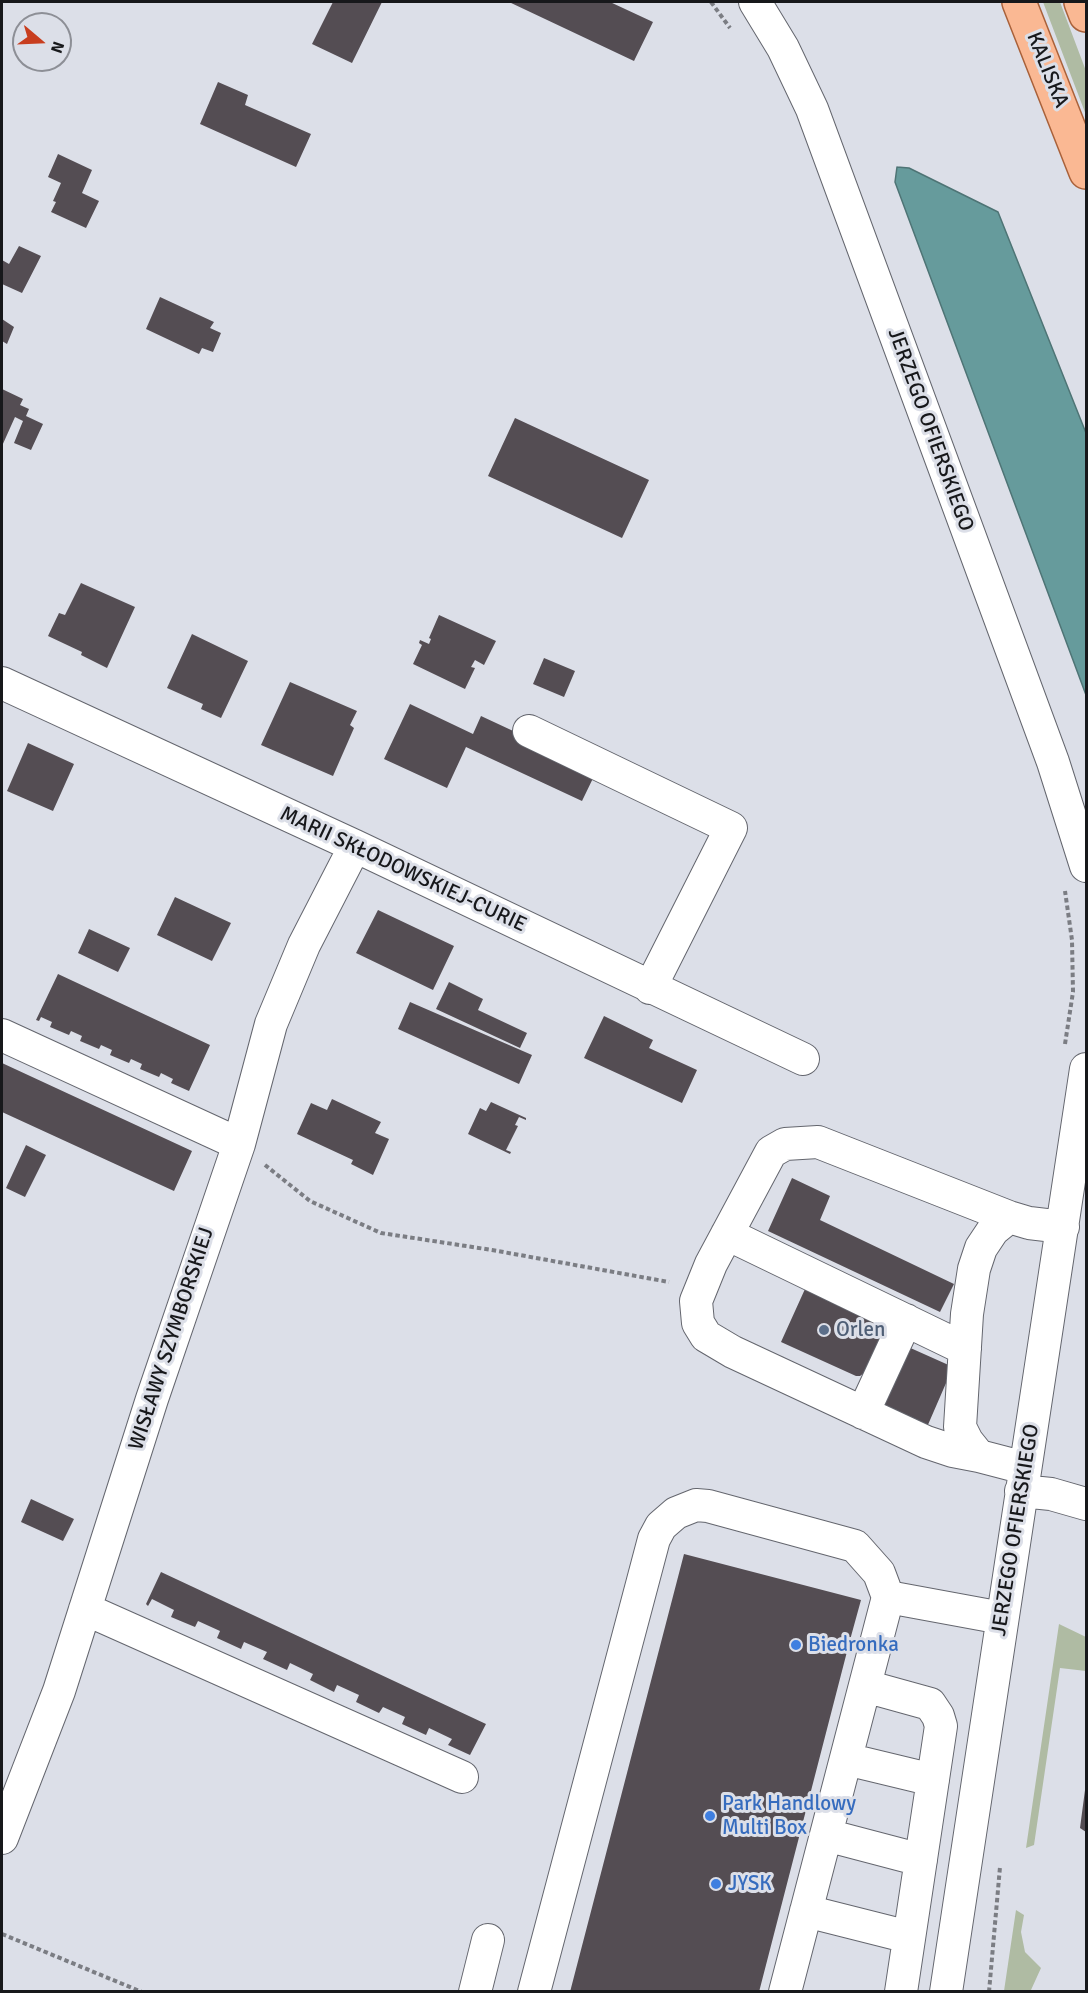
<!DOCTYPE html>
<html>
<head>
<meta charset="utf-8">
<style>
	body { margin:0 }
	#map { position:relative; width:1088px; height:1993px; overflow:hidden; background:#dcdfe8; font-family:Signika,sans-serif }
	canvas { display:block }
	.frame { position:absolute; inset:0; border:3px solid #17181b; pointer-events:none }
	.north { position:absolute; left:12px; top:12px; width:60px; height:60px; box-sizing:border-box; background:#dcdfe8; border:2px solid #8d8f96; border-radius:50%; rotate:109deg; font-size:16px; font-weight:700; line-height:24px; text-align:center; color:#17181b }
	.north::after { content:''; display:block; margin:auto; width:21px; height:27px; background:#c83e1f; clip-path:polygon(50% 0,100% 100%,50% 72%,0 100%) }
</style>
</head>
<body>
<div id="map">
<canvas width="1088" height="1993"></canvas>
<div class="frame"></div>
<div class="north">N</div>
</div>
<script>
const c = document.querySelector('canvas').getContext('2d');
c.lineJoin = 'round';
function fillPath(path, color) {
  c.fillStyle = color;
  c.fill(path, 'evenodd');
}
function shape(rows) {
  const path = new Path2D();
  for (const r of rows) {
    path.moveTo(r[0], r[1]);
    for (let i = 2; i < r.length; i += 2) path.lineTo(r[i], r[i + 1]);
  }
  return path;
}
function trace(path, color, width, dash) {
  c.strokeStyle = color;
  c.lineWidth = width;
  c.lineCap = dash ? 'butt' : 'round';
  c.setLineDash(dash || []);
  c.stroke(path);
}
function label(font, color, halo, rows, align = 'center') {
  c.font = font + ' Signika,sans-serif';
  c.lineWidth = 6;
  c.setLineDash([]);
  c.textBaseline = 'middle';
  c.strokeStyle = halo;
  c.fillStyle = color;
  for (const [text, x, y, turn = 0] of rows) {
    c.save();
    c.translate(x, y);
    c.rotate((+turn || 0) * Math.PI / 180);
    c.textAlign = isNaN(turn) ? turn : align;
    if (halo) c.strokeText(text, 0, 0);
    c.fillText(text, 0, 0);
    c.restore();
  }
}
const green = shape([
	[1043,2,1060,2,1086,71,1086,115],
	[1059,1624,1086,1637,1086,1671,1060,1668,1034,1845,1026,1848],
	[1016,1910,1024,1915,1021,1932,1025,1952,1041,1968,1031,1990,1034,1991,1004,1991]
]);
const water = shape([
	[897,167,909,168,998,212,1086,433,1086,695,895,182,897,167]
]);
const building = shape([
	[333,2,382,2,352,63,312,44],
	[509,2,610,2,653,22,634,61],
	[218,82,248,95,245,105,311,134,296,167,200,124],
	[58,154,92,170,82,193,99,201,86,228,51,212,56,202,53,201,61,183,48,177],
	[19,246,41,256,22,293,2,284,2,260,9,264],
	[160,297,214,322,210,328,221,333,213,352,202,348,199,354,146,329],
	[2,319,14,327,7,344,2,341],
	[2,389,23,399,20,405,29,409,26,416,43,424,31,450,14,443,23,421,15,417,2,446],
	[515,418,649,480,622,538,488,476],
	[81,583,135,607,107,668,81,655,82,652,48,636,59,613,65,615],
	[439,615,496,641,484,665,475,660,471,667,475,668,465,689,413,664,422,645,419,643,420,640,429,644,431,639,429,638],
	[192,634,248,661,221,718,201,709,203,704,167,688],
	[544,658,575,671,564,697,533,684],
	[290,682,357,711,350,725,354,728,333,776,261,745],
	[410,704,473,734,481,716,597,770,582,801,466,747,447,788,384,759],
	[28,743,74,764,53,811,7,791],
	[175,897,231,923,212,961,157,935],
	[378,910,454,946,433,990,356,953],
	[89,929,130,948,118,972,78,953],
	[58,974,210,1045,189,1091,171,1083,173,1079,161,1073,159,1077,140,1069,142,1064,131,1059,129,1063,110,1055,112,1050,101,1045,99,1049,80,1041,82,1036,71,1031,69,1035,50,1027,52,1022,41,1017,39,1021,36,1020],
	[449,982,483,999,478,1010,527,1033,520,1048,436,1009],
	[410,1002,532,1055,519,1084,398,1029],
	[604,1016,653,1040,649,1048,697,1070,682,1103,584,1058],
	[2,1063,192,1151,174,1191,2,1112],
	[332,1099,381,1122,375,1133,389,1139,373,1175,351,1164,353,1160,297,1134,311,1103,327,1110],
	[491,1102,526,1118,526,1120,519,1117,515,1125,518,1126,506,1150,511,1152,510,1154,468,1134,480,1108,486,1111],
	[26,1145,46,1155,25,1197,6,1188],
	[792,1178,830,1196,820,1220,954,1284,940,1312,768,1231],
	[805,1289,886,1327,864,1373,860,1376,856,1376,781,1342],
	[906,1346,953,1367,927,1427,879,1405],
	[31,1499,74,1519,63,1541,21,1522],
	[684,1554,861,1600,850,1640,759,1992,570,1992],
	[161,1572,486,1724,470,1755,448,1745,452,1739,429,1728,426,1735,402,1724,405,1717,383,1707,379,1713,356,1702,359,1695,337,1685,334,1692,310,1680,313,1674,290,1663,287,1670,263,1659,267,1652,244,1642,241,1649,217,1638,220,1631,198,1621,195,1627,171,1617,174,1610,152,1599,148,1606,146,1604],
	[1085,1790,1086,1790,1086,1832,1080,1828]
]);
const path = shape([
	[711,2,730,28],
	[1065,1044,1073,992,1072,940,1065,891],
	[265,1165,310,1201,381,1233,492,1250,669,1282],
	[2,1934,142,1992],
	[989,1992,1000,1867]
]);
const minor = shape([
	[755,2,783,48,812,109,1053,762,1086,866],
	[2,683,355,846,803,1059],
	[529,731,731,828,650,988],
	[2,1035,239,1144],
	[727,1234,965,1349],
	[863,1413,906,1320],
	[979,1456,953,1451,926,1442,733,1352,706,1336,698,1323,696,1301,711,1264,771,1152,785,1144,818,1142,1009,1217],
	[1025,1468,979,1456,967,1441,960,1427,967,1314,974,1269,981,1248,993,1230,1009,1217,1029,1223,1063,1227],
	[1021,1491,1051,1494,1086,1504],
	[85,1609,462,1777],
	[865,1686,930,1704,938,1716,941,1726,901,1992],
	[846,1759,933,1780],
	[826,1835,921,1860],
	[2,1838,59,1691,152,1399,239,1144,271,1024,304,945,355,846],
	[806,1911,909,1937],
	[475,1992,488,1940],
	[534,1992,654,1539,661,1526,676,1513,696,1505,708,1506,855,1546,879,1573,888,1597],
	[785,1992,888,1597,1002,1618],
	[946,1992,1086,1069]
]);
const major = shape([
	[1019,2,1086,172],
	[1081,2,1086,15]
]);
const markers = [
	[824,1330,6,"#5c6f8a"],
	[796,1645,6,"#3f7fe0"],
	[710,1816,6,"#3f7fe0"],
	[716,1884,6,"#3f7fe0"]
];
const streetNames = [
	["KALISKA",1047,70,68],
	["JERZEGO OFIERSKIEGO",930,430,70],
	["MARII SKŁODOWSKIEJ-CURIE",403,870,25],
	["WISŁAWY SZYMBORSKIEJ",172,1339,-72],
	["JERZEGO OFIERSKIEGO",1016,1530,-81]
];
const serviceNames = [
	["Orlen",836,1330]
];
const shopNames = [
	["Biedronka",808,1645],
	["Park Handlowy",722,1804],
	["Multi Box",722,1828],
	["JYSK",728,1884]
];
fillPath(green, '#afbba3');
fillPath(water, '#669b9c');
trace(water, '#4e7475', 1.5);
fillPath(building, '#544d53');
trace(minor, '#64666e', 34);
trace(major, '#a9613a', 36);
trace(path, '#7b7d83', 4, [4.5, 3]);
trace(minor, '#fff', 32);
trace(major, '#fab893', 33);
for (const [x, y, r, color] of markers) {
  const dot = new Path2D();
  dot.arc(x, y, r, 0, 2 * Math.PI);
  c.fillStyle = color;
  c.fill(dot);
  trace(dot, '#dcdfe8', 2);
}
label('21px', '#17181b', '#dcdfe8', streetNames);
label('21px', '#4e5e75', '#dcdfe8', serviceNames, 'left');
label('21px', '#366cbe', '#dcdfe8', shopNames, 'left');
</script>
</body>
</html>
